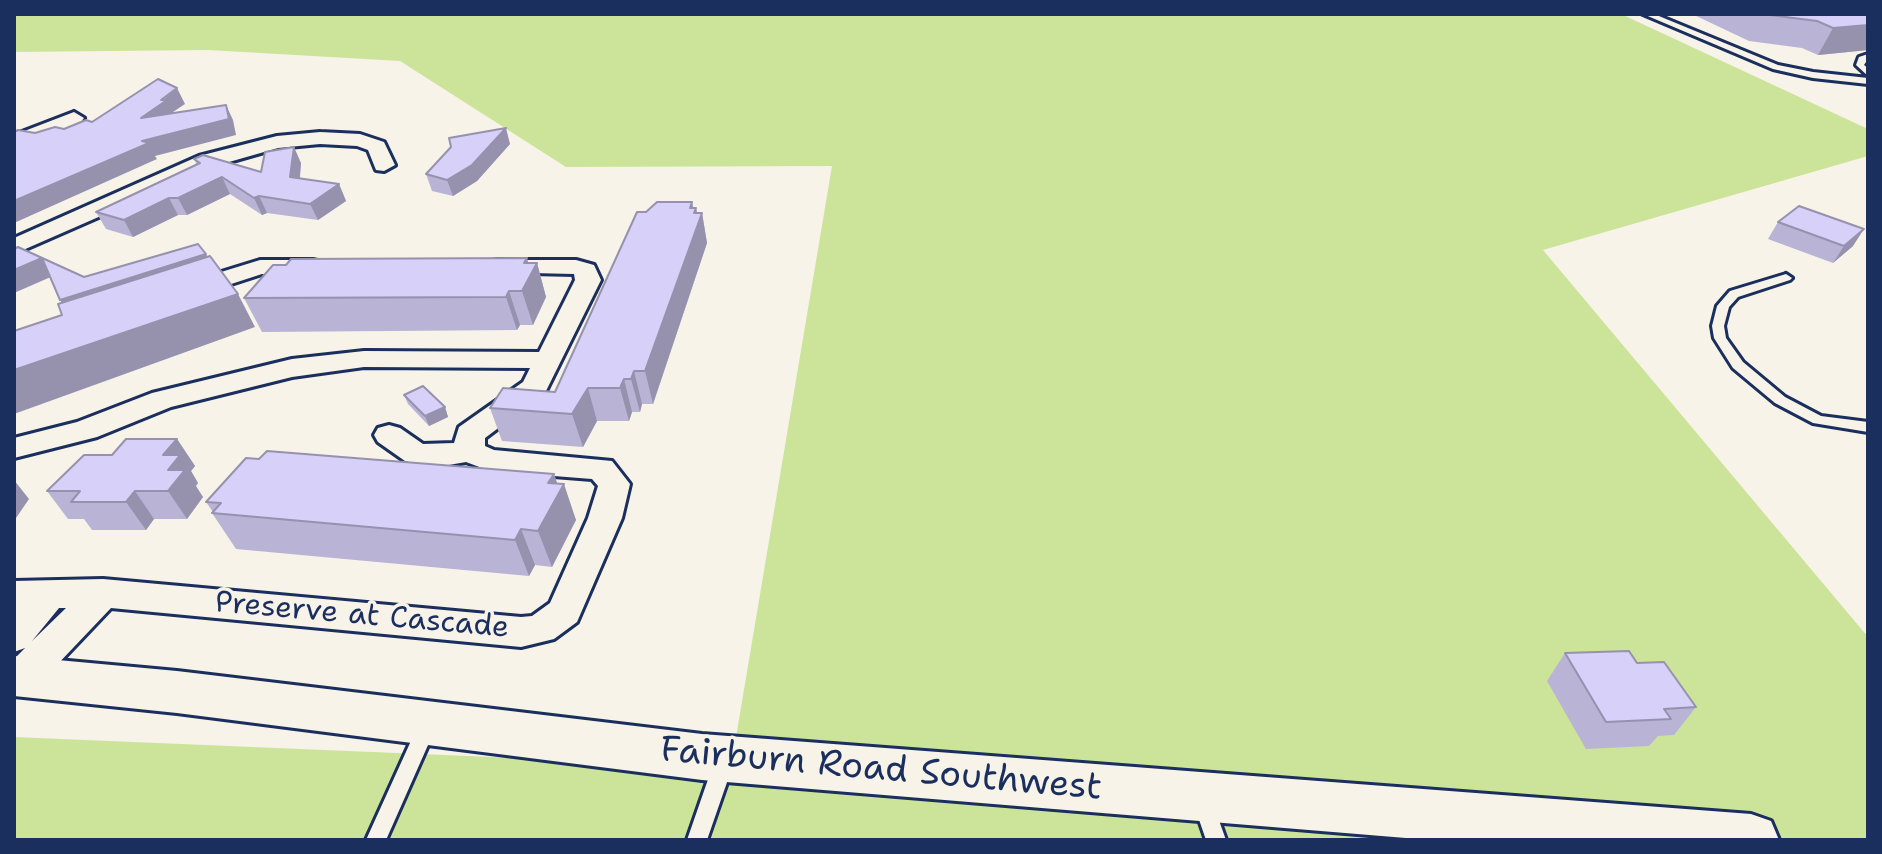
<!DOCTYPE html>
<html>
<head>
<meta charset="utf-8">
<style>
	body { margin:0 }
	#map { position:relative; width:1882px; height:854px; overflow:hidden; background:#f7f3e8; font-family:"Shantell Sans",sans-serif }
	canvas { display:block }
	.frame { position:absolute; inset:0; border:16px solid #1b2f5e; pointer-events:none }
</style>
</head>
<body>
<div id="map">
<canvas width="1882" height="854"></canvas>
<div class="frame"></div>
</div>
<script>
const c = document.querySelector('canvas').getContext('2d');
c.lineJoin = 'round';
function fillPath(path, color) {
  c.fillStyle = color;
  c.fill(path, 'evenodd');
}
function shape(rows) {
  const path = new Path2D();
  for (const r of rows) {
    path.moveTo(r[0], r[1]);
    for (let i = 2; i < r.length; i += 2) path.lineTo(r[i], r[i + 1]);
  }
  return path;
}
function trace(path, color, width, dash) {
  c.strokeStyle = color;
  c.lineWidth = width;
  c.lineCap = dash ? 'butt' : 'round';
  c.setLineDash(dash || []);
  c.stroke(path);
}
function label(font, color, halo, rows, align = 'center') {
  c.font = font + ' "Shantell Sans",sans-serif';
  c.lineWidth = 7;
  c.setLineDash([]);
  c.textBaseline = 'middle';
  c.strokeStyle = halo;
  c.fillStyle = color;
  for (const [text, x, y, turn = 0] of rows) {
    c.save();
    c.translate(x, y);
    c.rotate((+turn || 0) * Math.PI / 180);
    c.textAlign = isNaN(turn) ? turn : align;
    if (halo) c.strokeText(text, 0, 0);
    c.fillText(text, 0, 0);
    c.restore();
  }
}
const green = shape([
	[14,14,1621,14,1868,129,1868,156,1543,250,1868,637,1868,840,14,840,14,737,731,767,832,166,566,167,400,61,208,50,14,52]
]);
const service = shape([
	[1643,14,1654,14,1778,65,1813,72,1868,78,1868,84,1813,78,1773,69,1643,14],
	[1868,54,1868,59,1864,65,1868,68,1868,76,1856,65,1859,57,1868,54],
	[1786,274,1792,278,1790,280,1738,297,1729,307,1724,326,1726,338,1743,362,1785,397,1821,416,1868,422,1868,432,1813,423,1775,403,1733,368,1714,338,1712,326,1717,306,1730,291,1786,274],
	[427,719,434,721,436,727,386,840,366,840,420,721,427,719],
	[723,756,730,759,733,765,707,840,687,840,713,765,716,759,723,756],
	[1204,796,1211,798,1226,840,1206,840,1194,805,1197,798,1204,796]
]);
const minor = shape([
	[74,112,84,118,81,122,14,148,14,135,74,112],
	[320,132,360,134,384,142,395,165,384,171,376,170,368,150,357,146,320,144,278,148,215,166,14,254,14,238,199,156,277,136,320,132],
	[260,260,313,260,322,262,325,267,322,272,313,274,262,274,188,298,179,295,175,290,179,285,260,260],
	[497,260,576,260,594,265,601,280,545,393,485,438,485,446,494,450,612,461,630,484,622,518,577,622,554,639,521,647,111,608,35,688,21,693,14,691,14,659,25,648,14,652,14,581,103,579,521,617,532,616,550,603,588,518,598,486,592,479,490,471,466,462,443,466,416,464,405,461,378,442,374,435,378,428,389,425,400,428,423,444,454,443,459,427,523,382,530,368,364,367,292,377,171,407,97,437,14,458,14,438,77,422,152,393,292,359,364,351,539,352,575,280,574,274,488,272,485,267,488,262,497,260],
	[59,608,66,608,32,641,59,608]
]);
const tertiary = shape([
	[14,656,177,671,702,734,1751,814,1771,821,1779,840,1430,840,702,780,177,713,14,696,14,656]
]);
const wall = shape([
	[1692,14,1868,14,1868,50,1818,55,1802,48,1749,41],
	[510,144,477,181,453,196,432,191,426,174],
	[194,159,261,172,301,163,300,179,339,184,346,201,318,220,267,213,262,215,230,194,187,215,178,215,133,237,106,229,96,212,197,165],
	[692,202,693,208,696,208,697,213,702,213,707,243,653,404,642,404,640,412,632,412,629,421,597,421,583,447,502,441,490,408,555,392],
	[1778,222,1853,246,1833,263,1768,239],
	[528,263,537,263,546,297,533,325,520,325,517,330,262,332,244,298],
	[404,395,445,407,448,417,429,426,408,404],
	[177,439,195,466,191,471,198,483,195,486,203,497,187,519,154,519,146,530,92,530,84,519,68,519,47,491,112,455],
	[554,474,557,483,576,520,552,567,535,565,529,576,236,549,212,513,213,512,206,502],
	[1565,653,1637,663,1696,707,1674,735,1658,736,1649,746,1586,749,1547,681]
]);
const shadedWall = shape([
	[1868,25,1868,50,1818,55,1833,28],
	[177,88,185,104,173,112,175,116,141,118],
	[226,105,233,120,236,135,155,156,157,159,14,223,14,201,142,141],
	[506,128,510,144,477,181,453,196,447,180],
	[294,147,301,163,298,194,290,177],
	[222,177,230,194,187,215,178,198],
	[339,184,346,201,318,220,310,204],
	[259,196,267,213,262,215,254,198],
	[169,198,178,215,133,237,124,220],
	[692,202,694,213,696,208,699,223,702,213,707,243,653,404,645,371],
	[1864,229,1853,246,1833,263,1844,246],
	[206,254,215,272,72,318,60,300],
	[42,258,53,276,14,293,14,270],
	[527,258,531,273,537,263,546,297,533,325,522,291,524,263],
	[509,291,520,325,517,330,506,297],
	[238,294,255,327,14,414,14,370],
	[634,371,642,404,640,412,631,379],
	[624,379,632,412,629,421,620,388],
	[588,388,597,421,583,447,572,414],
	[445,407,448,417,429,426,425,416],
	[177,439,195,466,191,471,198,483,196,486,203,497,187,519,168,491,168,470,163,455],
	[554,474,560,492,564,484,576,520,552,567,538,531,548,483],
	[14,480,29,499,14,521],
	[135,491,154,519,146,530,126,502],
	[521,529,535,565,529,576,515,540]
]);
const building = shape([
	[1762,14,1868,14,1868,25,1833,28,1817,21,1762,14],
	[158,79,177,88,161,100,167,100,141,118,226,105,229,119,142,141,149,143,14,201,14,132,18,130,35,133,55,127,64,129,86,120,92,122,158,79],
	[506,128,472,165,447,180,426,174,451,147,449,138,506,128],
	[294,147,290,177,339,184,310,204,259,196,254,198,222,177,178,198,169,198,124,220,96,212,200,163,194,159,203,155,261,172,265,152,294,147],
	[657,202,692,202,690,208,696,208,694,213,702,213,645,371,634,371,631,379,624,379,620,388,588,388,572,414,490,408,503,388,555,392,637,212,646,212,657,202],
	[1799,206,1864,229,1844,246,1778,222,1799,206],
	[198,244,206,254,60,300,42,258,14,270,14,249,18,247,84,277,198,244],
	[210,256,238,294,14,370,14,331,62,315,58,304,210,256],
	[527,258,524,263,537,263,522,291,509,291,506,297,244,298,273,265,286,265,291,259,527,258],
	[423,386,445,407,425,416,404,395,423,386],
	[126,439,177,439,163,455,180,455,168,470,185,470,168,491,135,491,126,502,71,502,80,491,47,491,84,455,112,455,126,439],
	[267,451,554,474,548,483,564,484,538,531,521,529,515,540,212,513,221,503,206,502,246,458,259,459,267,451],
	[1629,651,1637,663,1664,662,1696,707,1664,709,1671,719,1606,722,1565,653,1629,651]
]);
const streetNames = [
	["Preserve at Cascade",362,616,5]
];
const nearStreetnames = [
	["Fairburn Road Southwest",881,770,5]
];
fillPath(green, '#cce499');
trace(service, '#1b2f5e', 6);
trace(minor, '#1b2f5e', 6);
trace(tertiary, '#1b2f5e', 6);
fillPath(service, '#f7f3e8');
fillPath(minor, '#f7f3e8');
fillPath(tertiary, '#f7f3e8');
fillPath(wall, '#b9b3d5');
fillPath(shadedWall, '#9692ae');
fillPath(building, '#d7d0f8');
trace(building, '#9692ae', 2);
label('30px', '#1b2f5e', '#f7f3e8', streetNames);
label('36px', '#1b2f5e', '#f7f3e8', nearStreetnames);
</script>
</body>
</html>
